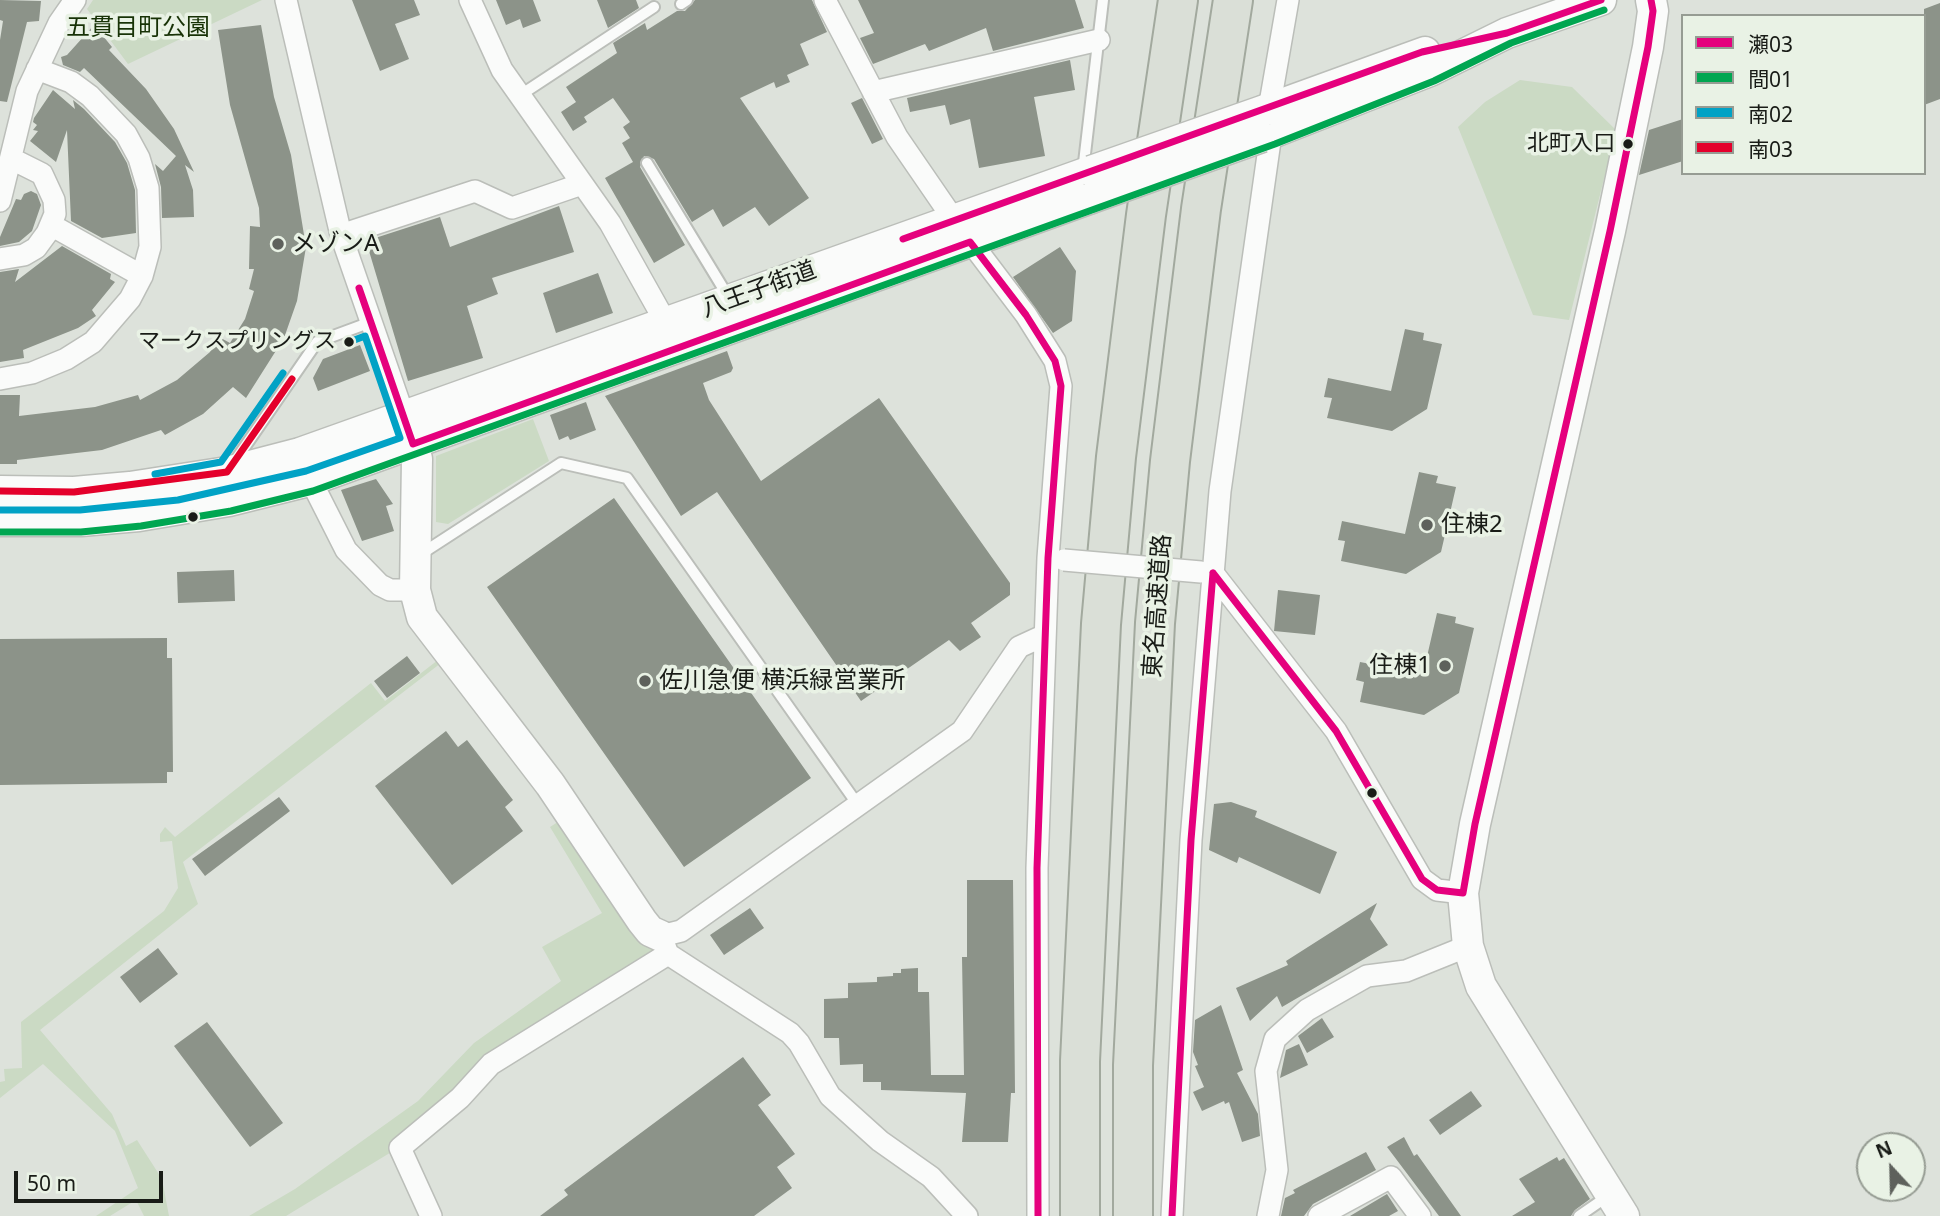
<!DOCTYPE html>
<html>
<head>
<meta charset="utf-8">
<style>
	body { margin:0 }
	#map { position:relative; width:1940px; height:1216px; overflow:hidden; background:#dde2db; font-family:"Noto Sans","Noto Sans JP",sans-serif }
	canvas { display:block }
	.legend { position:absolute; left:1681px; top:14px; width:245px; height:161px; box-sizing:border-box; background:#e9f2e5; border:2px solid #969c93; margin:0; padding:9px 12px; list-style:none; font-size:21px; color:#191c17 }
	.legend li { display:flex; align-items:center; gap:14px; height:35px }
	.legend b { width:35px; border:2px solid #969c93 }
	.north { position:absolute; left:1856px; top:1132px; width:70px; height:70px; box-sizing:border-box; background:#e9f2e5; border:2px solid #969c93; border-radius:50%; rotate:338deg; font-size:19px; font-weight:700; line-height:28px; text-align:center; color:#191c17 }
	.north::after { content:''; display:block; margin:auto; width:24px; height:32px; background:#5e615c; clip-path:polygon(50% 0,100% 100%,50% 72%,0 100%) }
	.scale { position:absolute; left:14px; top:1171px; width:149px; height:32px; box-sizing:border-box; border:4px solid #191c17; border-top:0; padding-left:9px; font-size:21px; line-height:24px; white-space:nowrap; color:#191c17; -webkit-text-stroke:5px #e9f2e5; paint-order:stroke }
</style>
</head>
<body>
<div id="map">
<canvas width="1940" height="1216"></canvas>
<ul class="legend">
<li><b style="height:9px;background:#e5007d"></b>瀬03</li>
<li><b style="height:9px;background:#00a651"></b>間01</li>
<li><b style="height:9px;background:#01a2c5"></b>南02</li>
<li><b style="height:9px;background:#e4002b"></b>南03</li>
</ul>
<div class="north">N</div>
<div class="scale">50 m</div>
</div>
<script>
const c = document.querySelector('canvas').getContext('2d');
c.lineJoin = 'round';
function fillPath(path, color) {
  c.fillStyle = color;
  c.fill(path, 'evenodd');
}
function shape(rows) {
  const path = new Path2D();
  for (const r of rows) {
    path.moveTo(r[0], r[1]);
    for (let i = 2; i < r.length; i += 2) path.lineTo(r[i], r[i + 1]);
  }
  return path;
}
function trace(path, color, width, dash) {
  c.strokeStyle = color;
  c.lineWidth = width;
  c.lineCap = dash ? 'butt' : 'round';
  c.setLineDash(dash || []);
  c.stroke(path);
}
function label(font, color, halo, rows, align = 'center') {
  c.font = font + ' "Noto Sans","Noto Sans JP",sans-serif';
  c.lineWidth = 7;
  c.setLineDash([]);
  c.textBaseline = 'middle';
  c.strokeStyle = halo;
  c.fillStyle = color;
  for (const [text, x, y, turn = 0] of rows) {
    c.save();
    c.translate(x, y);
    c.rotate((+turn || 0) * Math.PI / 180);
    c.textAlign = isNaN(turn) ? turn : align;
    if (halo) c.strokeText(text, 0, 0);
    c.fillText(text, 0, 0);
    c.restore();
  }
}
const green = shape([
	[93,0,262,0,128,64,87,9],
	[1520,80,1572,87,1616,130,1569,320,1533,315,1458,127,1485,102],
	[533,419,549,461,448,524,436,522,436,456],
	[438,660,441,663,183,862,198,904,40,1030,112,1114,126,1146,137,1140,162,1179,169,1216,144,1216,136,1200,110,1216,96,1216,138,1188,115,1131,43,1064,0,1098,0,1082,5,1081,4,1069,22,1068,21,1022,164,911,178,888,172,841,160,842,160,834,165,827,175,837,371,683,385,701],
	[564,818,628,922,655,952,453,1093,390,1143,393,1151,286,1216,249,1216,295,1189,418,1101,474,1043,561,981,542,947,602,913,550,827]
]);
const building = shape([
	[0,0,41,1,39,21,27,22,7,102,0,101,0,40,3,21,0,20],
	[352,0,414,0,420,15,395,24,409,59,380,71],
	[496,0,533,0,541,21,523,28,520,19,506,25],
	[597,0,636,0,639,8,608,28],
	[695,0,812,0,827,32,800,44,809,65,787,75,790,82,776,88,774,82,740,98,809,198,769,226,755,207,723,227,713,209,692,222,654,159,644,156,640,167,685,245,654,263,605,178,633,162,622,143,630,138,623,127,630,122,613,98,584,117,587,122,573,131,561,112,576,102,566,87,617,53,613,43,645,23,647,30,677,11,685,11],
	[858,0,1075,0,1084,28,993,51,986,28,929,51,925,44,873,64,860,38,874,33],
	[1940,3,1940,99,1924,105,1924,9],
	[94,25,112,47,109,50,146,89,174,129,194,172,185,165,193,190,194,217,162,218,161,187,155,164,163,171,176,156,84,68,80,72,63,65,61,57,67,55],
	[261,25,274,97,291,155,306,247,297,301,284,338,246,398,233,387,203,414,165,435,161,430,102,450,17,460,17,464,0,464,0,395,20,395,19,416,95,407,138,395,140,400,177,380,210,352,219,337,230,343,245,319,254,291,249,289,254,269,249,269,250,226,260,227,259,208,230,105,218,30],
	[1070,60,1075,90,1034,97,1045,156,979,168,970,119,950,125,945,105,910,112,907,98],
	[53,90,75,109,73,100,84,109,115,142,127,163,135,190,136,233,102,238,71,221,67,130,56,162,30,141,38,131,33,130,37,125,33,122,34,118],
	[862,98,883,139,872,144,851,103],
	[1683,119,1683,161,1639,175,1649,130],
	[31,191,37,194,41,205,32,231,19,242,0,246,0,237,16,199,21,200,24,194],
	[559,206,574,252,492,278,498,294,467,306,483,358,408,381,366,241,440,217,450,247],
	[62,246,111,274,110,279,115,282,92,310,96,316,78,328,23,350,24,358,0,362,0,272,19,269,15,282],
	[1060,247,1076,271,1072,321,1053,333,1013,277],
	[598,273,613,313,556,333,543,293],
	[1405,329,1424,333,1423,340,1442,344,1427,409,1392,431,1327,418,1332,398,1324,397,1328,378,1391,391],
	[360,345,370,371,318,391,313,378,323,359],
	[727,351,733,368,731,372,703,383,709,400,761,481,879,398,1010,583,1010,595,971,623,981,637,960,651,949,640,861,701,717,492,681,516,605,396],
	[586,402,596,430,570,440,568,436,559,440,550,415],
	[1419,472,1438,476,1436,483,1456,487,1441,552,1406,574,1341,561,1345,541,1338,540,1342,521,1405,534],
	[376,479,393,504,386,506,394,531,362,541,341,490],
	[614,498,811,778,684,867,487,587],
	[234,570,235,601,178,603,177,572],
	[1278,590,1320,595,1315,635,1274,631],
	[1437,613,1456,617,1455,623,1474,628,1459,693,1424,715,1360,702,1364,682,1356,680,1360,662,1423,674],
	[167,638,167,658,172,658,173,772,167,772,167,783,0,785,0,639],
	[407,656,420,673,387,698,374,681],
	[446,731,458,747,467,740,513,800,505,807,523,831,452,885,375,786],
	[279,797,290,811,205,876,192,859],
	[1231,802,1257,811,1255,817,1337,852,1320,894,1239,857,1237,863,1209,850,1214,804],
	[967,880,1013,880,1015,1093,1011,1093,1008,1142,962,1142,966,1093,881,1090,881,1082,863,1082,863,1064,840,1065,839,1038,824,1038,824,999,848,998,848,983,877,982,877,977,893,976,893,973,901,973,901,969,918,968,918,992,929,992,931,1075,964,1075,962,957,967,957],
	[1377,903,1370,919,1388,945,1282,1007,1277,996,1250,1021,1236,988,1288,965,1286,961],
	[750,908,764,928,724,955,710,935],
	[158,948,178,974,140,1003,120,977],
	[1221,1005,1243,1070,1237,1073,1258,1114,1260,1136,1242,1142,1229,1102,1225,1104,1224,1101,1202,1111,1193,1092,1204,1087,1195,1066,1198,1065,1193,1052,1195,1020],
	[1322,1018,1334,1037,1307,1053,1298,1036],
	[207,1022,283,1123,250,1147,174,1046],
	[1299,1044,1308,1065,1280,1078,1286,1050],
	[743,1057,771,1095,758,1105,795,1154,777,1167,792,1188,754,1216,540,1216,568,1195,564,1190],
	[1471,1091,1482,1106,1440,1135,1429,1120],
	[1404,1137,1414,1156,1417,1154,1461,1216,1439,1216,1387,1147],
	[1366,1152,1376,1170,1313,1204,1304,1216,1281,1216,1285,1198,1295,1193,1293,1190],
	[1557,1157,1559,1161,1564,1158,1590,1199,1575,1210,1571,1216,1512,1216,1535,1202,1519,1179],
	[1387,1194,1398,1211,1389,1216,1350,1216]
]);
const lane = shape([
	[681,4,687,0],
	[519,96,654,7],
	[647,163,729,298],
	[1083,171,1103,0],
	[233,464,317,342,371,322],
	[421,554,561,463,627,478,858,805],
	[1579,1216,1608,1196]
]);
const street = shape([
	[286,0,341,235,408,428],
	[470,0,502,70,610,223,666,323],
	[825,0,897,137,954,220,1026,315,1055,361,1061,386,1048,558,1037,868,1038,1216],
	[873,92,1099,40],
	[1269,109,1288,0],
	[0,201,27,91,59,23,75,0],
	[51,225,142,276],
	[341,235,475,191,512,208,582,184],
	[0,259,24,255,36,248,47,233,55,214,54,200,42,174,12,159],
	[0,379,32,373,66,359,93,342,130,299,142,276,150,247,148,188,139,158,126,134,90,96,71,82,37,69],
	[305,469,346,550,380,585,390,590,415,590],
	[1206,572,1213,573,1336,731,1422,879,1437,890,1463,893],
	[431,1216,400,1148,460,1098,491,1064,668,954],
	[967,1216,931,1177,880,1141,830,1096,799,1043,790,1033,668,954,661,936,681,931,962,731,1019,647,1045,635],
	[1172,1216,1191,840,1220,491,1271,134],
	[1268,1216,1277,1170,1266,1071,1275,1039,1307,1010,1367,976,1406,971,1468,946],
	[1319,1216,1391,1177,1420,1216]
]);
const secondary = shape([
	[1265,110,1425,52],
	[1262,137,1430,71,1507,33,1601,0],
	[413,444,417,459,415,590,422,617,550,784,642,921,650,931,661,936],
	[0,491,74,492,130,487,227,472,300,453,1091,171],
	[0,521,81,521,139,516,229,501,309,481,1089,199],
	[1624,1216,1481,986,1468,946,1463,893,1475,824,1610,231,1648,47,1653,11,1651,0]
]);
const highway = shape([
	[1080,1216,1080,1061,1101,624,1116,457,1146,215,1178,0],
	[1133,1216,1133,1065,1155,623,1170,461,1201,209,1233,0]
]);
const streetBridge = shape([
	[1064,560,1201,572]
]);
const secondaryBridge = shape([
	[1091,171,1265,110],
	[1089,199,1262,137]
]);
const bus1 = shape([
	[903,239,1422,52,1507,33,1601,0],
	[359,288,413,444,970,242,1026,315,1055,361,1061,386,1048,558,1037,868,1038,1216],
	[1213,573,1336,731,1422,879,1437,890,1463,893,1475,824,1610,231,1648,47,1653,11,1651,0],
	[1172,1216,1191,840,1213,573]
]);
const bus2 = shape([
	[0,532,81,532,141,526,231,511,313,491,1275,144,1434,81,1511,43,1604,10]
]);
const bus3 = shape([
	[155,474,221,462,283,373],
	[0,510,80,510,178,500,306,471,400,438,365,336,349,342]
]);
const bus4 = shape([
	[0,491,74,492,227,472,292,379]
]);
const markers = [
	[1628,144,6,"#191c17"],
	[278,244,7,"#5e615c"],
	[349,342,6,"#191c17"],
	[193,517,6,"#191c17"],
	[1427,525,7,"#5e615c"],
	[1445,666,7,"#5e615c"],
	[645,681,7,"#5e615c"],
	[1372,793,6,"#191c17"]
];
const busNames = [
	["北町入口",1615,144],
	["マークスプリングス",336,342]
];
const parkNames = [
	["五貫目町公園",138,28]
];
const poiNames = [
	["メゾンA",292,244],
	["住棟2",1441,525],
	["住棟1",1431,666,"right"],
	["佐川急便 横浜緑営業所",659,681]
];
const streetNames = [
	["八王子街道",759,290,-20],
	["東名高速道路",1158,606,-86]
];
fillPath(green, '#cbdac4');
fillPath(building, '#8c9389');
trace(lane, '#bbbeb9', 14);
trace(street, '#bbbeb9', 24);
trace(secondary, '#bbbeb9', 33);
trace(highway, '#a2a99e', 42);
trace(lane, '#fafbfa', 10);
trace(street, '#fafbfa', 21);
trace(secondary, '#fafbfa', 30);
trace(highway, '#dadfd7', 38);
trace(streetBridge, '#bbbeb9', 24, []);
trace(secondaryBridge, '#bbbeb9', 33, []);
trace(streetBridge, '#fafbfa', 21);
trace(secondaryBridge, '#fafbfa', 30);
trace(bus1, '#e5007d', 7);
trace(bus2, '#00a651', 7);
trace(bus3, '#01a2c5', 7);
trace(bus4, '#e4002b', 7);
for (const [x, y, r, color] of markers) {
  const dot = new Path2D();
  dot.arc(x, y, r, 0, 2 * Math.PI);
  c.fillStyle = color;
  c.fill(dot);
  trace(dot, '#e9f2e5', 2.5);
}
label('22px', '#191c17', '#e9f2e5', busNames, 'right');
label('24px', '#173206', '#e9f2e5', parkNames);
label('24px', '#191c17', '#e9f2e5', poiNames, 'left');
label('24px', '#191c17', '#e9f2e5', streetNames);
</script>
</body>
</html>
